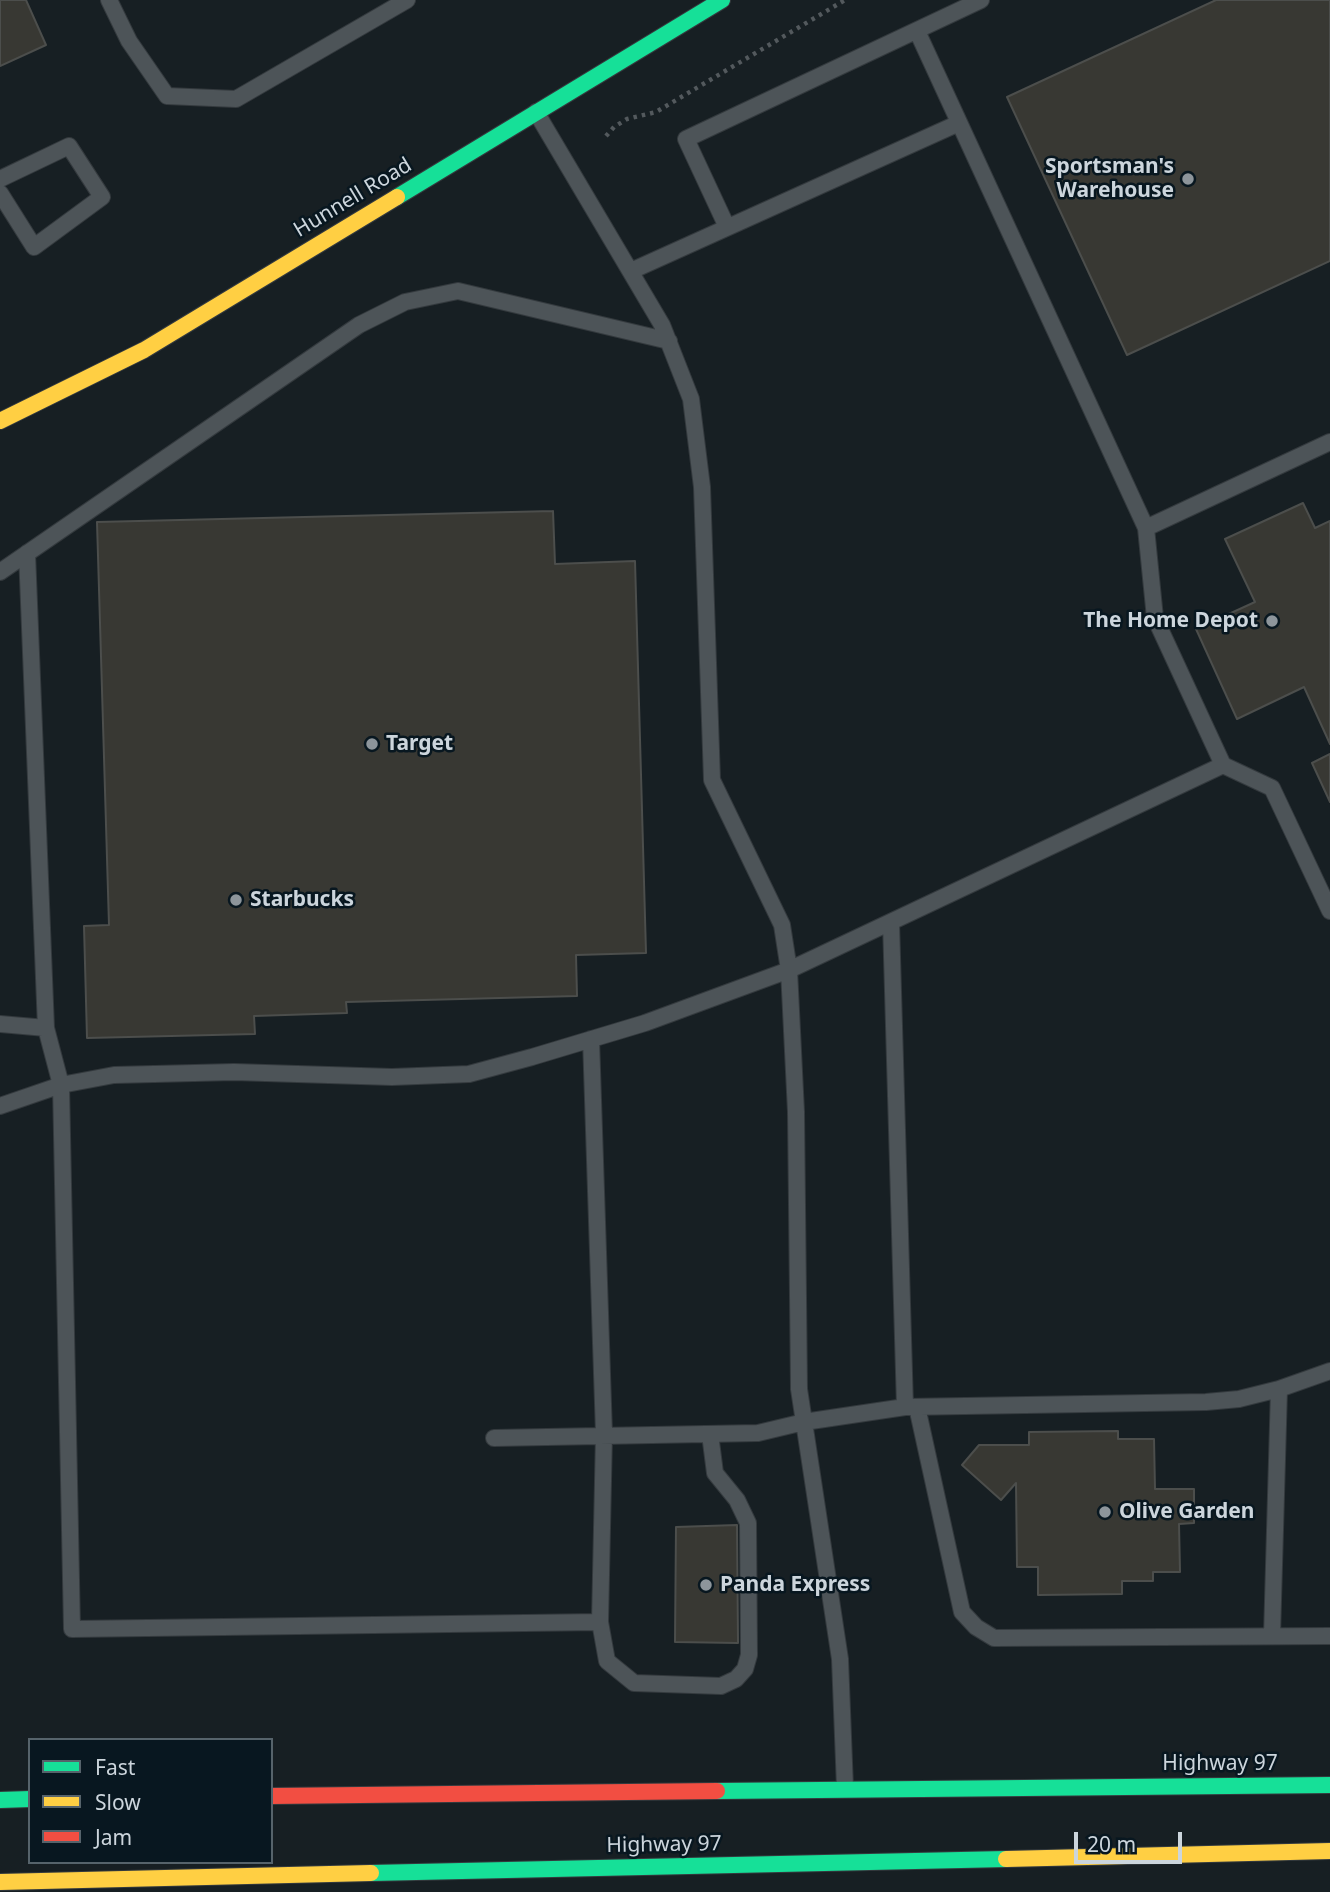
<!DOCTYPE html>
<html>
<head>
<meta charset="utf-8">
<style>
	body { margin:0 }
	#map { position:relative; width:1330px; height:1892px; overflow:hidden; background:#171f23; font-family:"Noto Sans",sans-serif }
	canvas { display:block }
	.legend { position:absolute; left:28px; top:1738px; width:245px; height:126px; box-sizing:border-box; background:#081720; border:2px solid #56636b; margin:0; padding:9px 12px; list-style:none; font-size:21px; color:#ccd5dc }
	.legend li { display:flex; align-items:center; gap:14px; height:35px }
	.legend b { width:35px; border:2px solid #56636b }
	.scale { position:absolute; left:1074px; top:1832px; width:108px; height:32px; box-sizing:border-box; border:4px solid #ccd5dc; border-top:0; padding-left:9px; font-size:21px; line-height:24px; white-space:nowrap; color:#ccd5dc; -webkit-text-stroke:5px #081720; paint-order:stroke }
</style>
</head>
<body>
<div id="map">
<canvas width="1330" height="1892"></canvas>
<ul class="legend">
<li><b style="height:9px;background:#16e098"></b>Fast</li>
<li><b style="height:9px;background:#ffcf43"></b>Slow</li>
<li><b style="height:9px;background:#f24e42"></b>Jam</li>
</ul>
<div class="scale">20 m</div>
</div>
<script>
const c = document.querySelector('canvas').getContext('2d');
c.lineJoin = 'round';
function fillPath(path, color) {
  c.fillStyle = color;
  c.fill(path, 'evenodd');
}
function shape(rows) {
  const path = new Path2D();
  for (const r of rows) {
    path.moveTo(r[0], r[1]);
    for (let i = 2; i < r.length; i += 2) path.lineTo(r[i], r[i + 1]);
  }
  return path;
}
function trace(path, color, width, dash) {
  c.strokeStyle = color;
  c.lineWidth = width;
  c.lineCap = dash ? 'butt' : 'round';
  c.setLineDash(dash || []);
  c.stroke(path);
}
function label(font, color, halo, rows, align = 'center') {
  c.font = font + ' "Noto Sans",sans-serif';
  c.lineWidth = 5;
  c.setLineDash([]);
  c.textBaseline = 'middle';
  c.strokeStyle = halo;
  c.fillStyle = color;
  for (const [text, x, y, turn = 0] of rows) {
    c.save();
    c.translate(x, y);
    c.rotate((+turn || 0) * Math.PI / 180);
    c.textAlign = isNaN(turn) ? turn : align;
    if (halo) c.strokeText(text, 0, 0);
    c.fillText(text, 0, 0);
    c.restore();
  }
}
const building = shape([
	[0,0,26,0,46,45,0,66,0,0],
	[1216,0,1330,0,1330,261,1127,355,1007,97,1216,0],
	[1303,503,1315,528,1330,521,1330,744,1304,687,1237,719,1196,629,1255,602,1225,539,1303,503],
	[553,511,555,564,635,561,646,953,576,955,577,996,346,1002,347,1013,254,1016,255,1034,87,1038,84,926,109,925,97,522,553,511],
	[1330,754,1330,802,1312,763,1330,754],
	[1118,1431,1118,1439,1154,1439,1155,1489,1194,1489,1194,1523,1179,1524,1180,1572,1153,1572,1153,1581,1122,1581,1122,1594,1038,1595,1038,1567,1017,1567,1016,1483,1001,1500,962,1465,979,1445,1029,1445,1029,1432,1118,1431],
	[737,1525,738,1643,675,1642,676,1527,737,1525]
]);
const path = shape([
	[606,136,614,127,627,119,656,112,845,0]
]);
const lane = shape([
	[109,0,129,41,167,96,236,99,407,0],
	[917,31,1146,528,1155,618,1223,765,1272,788,1330,911],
	[536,112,662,325,691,399,702,487,712,780,782,925,789,970,796,1112,799,1389,840,1659,845,1788],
	[0,179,69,146,102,197,34,247,0,193],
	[727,227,686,139,981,0],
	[631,271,959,123],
	[1146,528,1330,442],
	[27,553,46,1028,61,1085,72,1629,600,1622,604,1434,591,1039],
	[0,572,359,325,405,302,458,291,669,341],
	[891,922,905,1407],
	[0,1024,46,1028],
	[0,1106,61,1085,114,1075,234,1072,392,1077,469,1074,532,1057,645,1023,789,970,1223,765],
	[917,1407,962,1612,976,1627,994,1638,1330,1636],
	[494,1438,758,1433,804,1422,905,1407,1206,1402,1239,1399,1279,1389,1330,1371],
	[600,1622,607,1661,634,1683,721,1686,736,1679,745,1669,749,1655,748,1523,737,1500,715,1473,710,1434],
	[1272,1636,1279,1389]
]);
const fast = shape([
	[397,197,722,0],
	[717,1791,1330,1785],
	[0,1800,30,1799],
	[371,1873,1006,1859]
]);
const slow = shape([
	[0,421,144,350,397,197],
	[1006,1859,1330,1851],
	[0,1882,371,1873]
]);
const jam = shape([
	[271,1796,717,1791]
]);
const markers = [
	[1188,179,7,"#8d959b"],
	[1272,621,7,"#8d959b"],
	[372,744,7,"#8d959b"],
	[236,900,7,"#8d959b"],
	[1105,1512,7,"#8d959b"],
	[706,1585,7,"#8d959b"]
];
const poiNames = [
	["Sportsman's",1174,167,"right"],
	["Warehouse",1174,191,"right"],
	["The Home Depot",1258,621,"right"],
	["Target",386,744],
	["Starbucks",250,900],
	["Olive Garden",1119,1512],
	["Panda Express",720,1585]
];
const streetNames = [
	["Hunnell Road",353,198,-31],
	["Highway 97",1220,1764],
	["Highway 97",664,1845,-1]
];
fillPath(building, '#383833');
trace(building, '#4c4e4c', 2);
trace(lane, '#343a3e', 18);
trace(fast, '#343a3e', 18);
trace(slow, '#343a3e', 18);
trace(jam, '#343a3e', 18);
trace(path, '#53595d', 4.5, [3.5, 5]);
trace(lane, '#4d5458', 16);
trace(fast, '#16e098', 16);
trace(slow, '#ffcf43', 16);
trace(jam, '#f24e42', 16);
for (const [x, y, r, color] of markers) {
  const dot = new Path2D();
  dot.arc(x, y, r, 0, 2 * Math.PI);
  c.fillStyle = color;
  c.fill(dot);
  trace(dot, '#081720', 2.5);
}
label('bold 21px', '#ccd5dc', '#081720', poiNames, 'left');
label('21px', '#ccd5dc', '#081720', streetNames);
</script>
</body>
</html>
